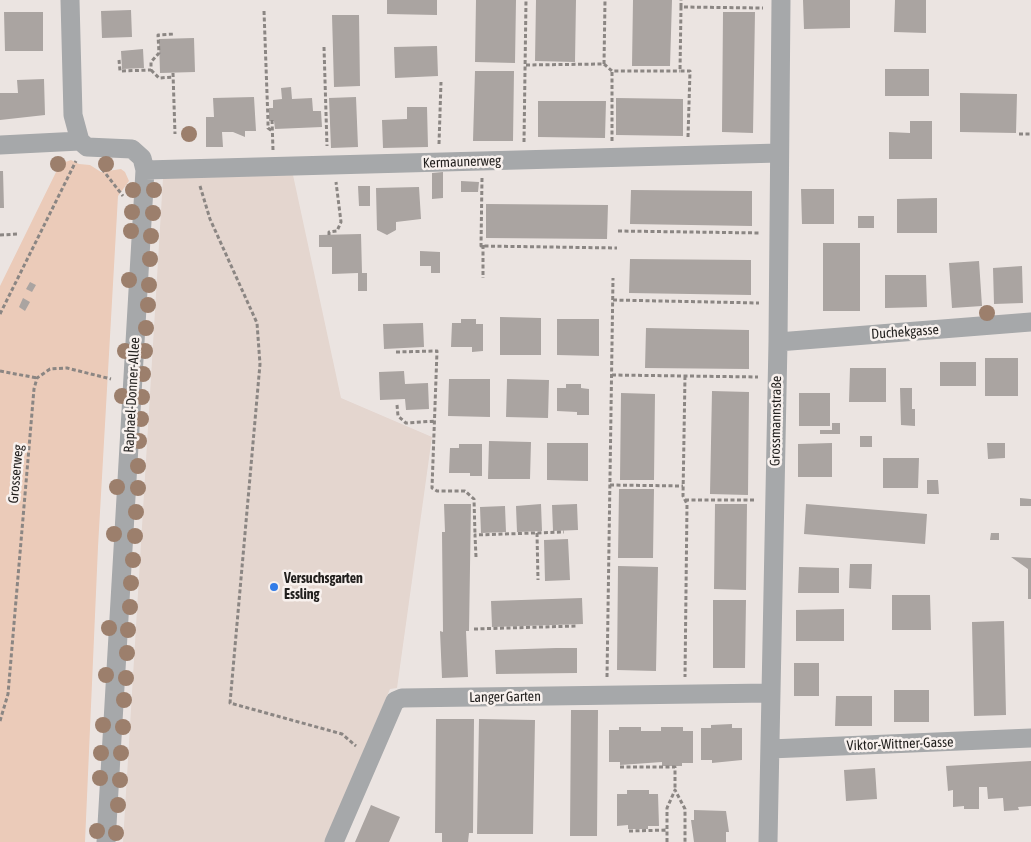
<!DOCTYPE html>
<html>
<head>
<meta charset="utf-8">
<style>
	body { margin:0 }
	canvas { display:block; background:#ebe4e1 }
</style>
</head>
<body>
<canvas width="1031" height="842"></canvas>
<script>
const c = document.querySelector('canvas').getContext('2d');
c.lineJoin = 'round';
function fillPath(path, color) {
  c.fillStyle = color;
  c.fill(path, 'evenodd');
}
function shape(rows) {
  const path = new Path2D();
  for (const r of rows) {
    path.moveTo(r[0], r[1]);
    for (let i = 2; i < r.length; i += 2) path.lineTo(r[i], r[i + 1]);
  }
  return path;
}
function trace(path, color, width, dash) {
  c.strokeStyle = color;
  c.lineWidth = width;
  c.lineCap = dash ? 'butt' : 'round';
  c.setLineDash(dash || []);
  c.stroke(path);
}
function label(font, color, halo, rows, align = 'center') {
  c.font = font + ' "Asap Condensed",sans-serif';
  c.lineWidth = 5;
  c.setLineDash([]);
  c.textBaseline = 'middle';
  c.strokeStyle = halo;
  c.fillStyle = color;
  for (const [text, x, y, turn = 0] of rows) {
    c.save();
    c.translate(x, y);
    c.rotate((+turn || 0) * Math.PI / 180);
    c.textAlign = isNaN(turn) ? turn : align;
    if (halo) c.strokeText(text, 0, 0);
    c.fillText(text, 0, 0);
    c.restore();
  }
}
const built = shape([
	[293,175,341,398,432,437,397,688,390,689,325,842,123,842,163,178]
]);
const green = shape([
	[71,160,79,164,90,165,101,172,121,169,125,172,129,181,118,196,98,547,85,842,0,842,0,286,60,164]
]);
const building = shape([
	[387,0,437,0,437,15,387,14],
	[476,0,516,0,515,63,475,62],
	[536,0,576,0,575,62,535,61],
	[633,0,672,0,670,66,632,66],
	[803,0,850,0,850,28,804,29],
	[895,0,926,0,926,33,894,32],
	[131,10,132,37,102,38,101,11],
	[4,12,43,12,43,51,5,51],
	[723,12,755,12,753,133,722,132],
	[332,15,359,15,360,86,334,87],
	[194,38,195,72,160,73,159,39],
	[437,46,438,76,395,78,394,47],
	[143,49,144,68,122,69,121,51],
	[885,69,929,69,929,96,885,96],
	[475,71,514,71,513,141,473,141],
	[44,79,45,115,0,120,0,93,18,93,17,80],
	[291,87,292,99,312,98,313,111,321,111,322,127,275,129,274,121,269,121,269,108,273,108,273,100,282,99,281,88],
	[960,93,1017,94,1016,133,960,132],
	[254,97,256,131,245,131,245,137,233,132,222,132,223,147,206,147,206,117,214,117,213,98],
	[356,97,358,147,331,148,329,98],
	[616,98,683,99,683,136,616,135],
	[538,101,606,101,605,138,538,137],
	[407,107,427,107,428,147,383,148,382,120,407,119],
	[910,121,932,121,932,159,889,159,889,132,910,133],
	[0,171,3,171,4,208,0,208],
	[443,172,443,198,432,199,432,173],
	[461,181,479,182,478,192,461,192],
	[358,186,370,186,370,206,359,206],
	[419,187,421,219,396,222,396,230,387,235,377,230,376,188],
	[801,189,834,189,834,224,802,224],
	[631,190,752,191,752,226,630,224],
	[937,198,937,233,897,233,897,199],
	[486,204,608,205,607,239,486,238],
	[858,216,874,216,874,228,858,228],
	[361,234,362,273,367,273,367,291,358,291,358,273,332,274,332,247,319,247,319,235],
	[823,243,860,243,860,311,823,311],
	[420,251,440,252,440,273,431,273,431,266,420,266],
	[630,259,751,260,751,295,629,293],
	[979,261,982,306,952,308,949,263],
	[1022,266,1023,303,994,304,993,268],
	[885,275,926,275,927,307,885,308],
	[30,282,36,285,32,292,26,289],
	[23,298,30,302,25,311,19,307],
	[500,317,541,318,541,355,500,355],
	[461,319,476,319,476,324,483,324,483,351,472,352,472,347,451,347,452,323,461,323],
	[557,319,599,319,599,356,557,355],
	[423,323,424,347,384,349,383,324],
	[646,328,749,330,749,369,645,368],
	[985,358,1018,358,1018,396,985,396],
	[940,362,976,362,976,386,940,386],
	[850,368,886,368,886,402,849,402],
	[404,371,405,384,428,383,429,409,406,410,405,399,380,400,379,372],
	[449,379,490,379,490,417,448,416],
	[507,379,549,380,548,418,506,417],
	[566,384,581,384,581,388,589,389,589,415,577,415,577,412,557,411,557,388,566,388],
	[900,388,912,388,912,409,915,409,915,426,901,425],
	[712,391,749,392,748,495,710,494],
	[621,393,655,394,654,480,620,480],
	[799,393,830,393,830,426,799,426],
	[832,423,840,423,840,434,820,434,820,430,832,430],
	[860,436,872,436,872,447,860,447],
	[489,441,531,442,530,479,488,479],
	[547,443,588,443,588,481,547,480],
	[832,443,832,477,798,477,798,444],
	[987,443,1005,443,1005,458,988,459],
	[459,444,482,444,482,476,470,476,470,473,449,473,450,448,459,448],
	[883,458,919,458,918,488,883,488],
	[927,480,938,480,939,494,927,494],
	[619,489,654,489,653,558,618,558],
	[1020,498,1031,499,1031,506,1020,506],
	[444,504,471,504,469,631,466,631,468,677,442,678,440,631,443,632,442,532,445,532],
	[541,504,542,531,517,532,516,506],
	[577,504,578,530,553,531,552,505],
	[715,504,747,504,746,590,714,589],
	[806,504,927,514,925,544,804,534],
	[505,506,506,532,481,533,480,507],
	[991,533,999,533,999,540,990,540],
	[568,539,570,580,545,581,544,540],
	[1011,557,1031,558,1031,599,1028,599,1028,569],
	[850,564,872,564,871,589,849,588],
	[618,566,658,567,656,671,617,670],
	[799,567,839,568,839,593,798,593],
	[892,595,930,595,931,630,892,630],
	[582,598,583,624,492,627,491,601],
	[713,600,746,600,745,668,713,668],
	[844,609,844,641,796,641,796,610],
	[1004,621,1006,715,974,716,972,622],
	[556,648,577,648,577,673,496,674,495,650],
	[794,663,819,663,819,696,794,696],
	[894,690,929,690,929,722,894,722],
	[836,696,872,696,872,726,835,726],
	[571,710,598,710,597,836,570,836],
	[436,719,474,719,473,833,469,833,468,842,442,842,442,833,435,833],
	[479,719,535,720,533,834,477,834],
	[732,724,732,728,742,728,742,760,712,763,712,760,701,760,701,728,711,728,711,725],
	[619,727,641,727,641,731,661,731,661,727,683,727,683,731,693,731,693,763,682,763,682,766,662,766,662,762,620,765,620,762,609,762,609,730,619,730],
	[1031,761,1031,806,1018,807,1019,810,1004,811,1003,798,988,799,987,787,979,787,979,809,964,809,964,806,953,807,953,790,948,791,946,766],
	[875,768,877,799,846,801,844,770],
	[627,790,649,790,649,794,658,794,659,826,648,826,648,829,628,829,628,825,617,826,617,794,627,794],
	[371,805,400,817,389,842,355,842],
	[694,810,726,811,729,832,726,832,726,842,694,842,691,820,694,820]
]);
const path = shape([
	[681,7,681,0],
	[264,11,268,121,268,128,272,131],
	[324,47,327,146],
	[119,60,120,71,151,70,151,62,159,53,158,35,175,34],
	[604,64,605,0],
	[526,65,604,64,612,71,680,71],
	[151,70,159,78,173,77],
	[173,73,175,134],
	[272,120,273,150],
	[1019,134,1031,134],
	[688,137,690,71,680,71,681,7,763,8],
	[612,141,612,71],
	[524,142,526,0],
	[439,144,441,82],
	[102,169,123,196],
	[482,178,481,246,617,248],
	[200,186,210,219,257,323,260,364,230,703,342,734,356,746],
	[618,231,761,233],
	[0,235,19,234],
	[329,235,329,232,337,231,341,222,336,182],
	[483,245,483,278],
	[613,300,759,303],
	[0,314,76,161],
	[396,352,437,351,432,488,437,491,465,491,474,499,475,535],
	[0,371,37,378],
	[612,375,758,377],
	[685,376,683,496,687,504,685,677],
	[397,405,398,416,406,423,436,421],
	[610,485,683,486],
	[685,500,756,500],
	[537,533,538,580],
	[476,557,475,535,564,532],
	[474,629,576,626],
	[607,677,613,278],
	[0,721,8,694,34,389,37,378,50,369,67,368,111,379],
	[620,767,675,767,675,790],
	[629,831,667,830],
	[667,842,667,808,675,790,685,809,685,842]
]);
const street = shape([
	[70,0,73,115,80,141,87,147,132,149,142,158,145,170,106,842],
	[0,145,80,141],
	[145,170,779,153],
	[778,342,1031,322],
	[770,749,1031,738],
	[334,842,395,701,402,698,770,693],
	[768,842,778,342,781,0]
]);
const trees = [
	[189,134],
	[58,164],
	[106,164],
	[133,190],
	[154,190],
	[132,212],
	[153,213],
	[131,231],
	[151,236],
	[150,259],
	[129,280],
	[149,285],
	[148,305],
	[987,313],
	[146,328],
	[125,351],
	[145,351],
	[143,374],
	[122,396],
	[142,397],
	[141,419],
	[139,441],
	[138,466],
	[117,487],
	[138,488],
	[136,512],
	[114,534],
	[135,536],
	[133,560],
	[131,583],
	[130,607],
	[109,628],
	[128,630],
	[127,653],
	[106,675],
	[126,678],
	[124,700],
	[103,725],
	[123,727],
	[101,753],
	[121,753],
	[100,778],
	[120,780],
	[118,805],
	[97,831],
	[116,833]
];
const markers = [
	[274,587,5,"#327ce8"]
];
const streetNames = [
	["Kermaunerweg",462,162,-2],
	["Duchekgasse",905,332,-4],
	["Raphael-Donner-Allee",132,395,-87],
	["Grossmannstraße",776,421,-89],
	["Grosserweg",16,474,-85],
	["Langer Garten",505,697,-1],
	["Viktor-Wittner-Gasse",900,744,-2]
];
const poiNames = [
	["Versuchsgarten",284,579],
	["Essling",284,595]
];
fillPath(built, '#e4d6cf');
fillPath(green, '#ebcbb9');
fillPath(building, '#aaa4a1');
trace(path, '#8b8683', 3, [4, 2.5]);
trace(street, '#a6a8aa', 19);
c.fillStyle = '#9c7f6c';
for (const [x, y] of trees) {
  c.beginPath();
  c.arc(x, y, 8, 0, 2 * Math.PI);
  c.fill();
}
for (const [x, y, r, color] of markers) {
  const dot = new Path2D();
  dot.arc(x, y, r, 0, 2 * Math.PI);
  c.fillStyle = color;
  c.fill(dot);
  trace(dot, '#f8f1ee', 2);
}
label('14px', '#211f1d', '#f8f1ee', streetNames);
label('bold 14px', '#211f1d', '#f8f1ee', poiNames, 'left');
</script>
</body>
</html>
